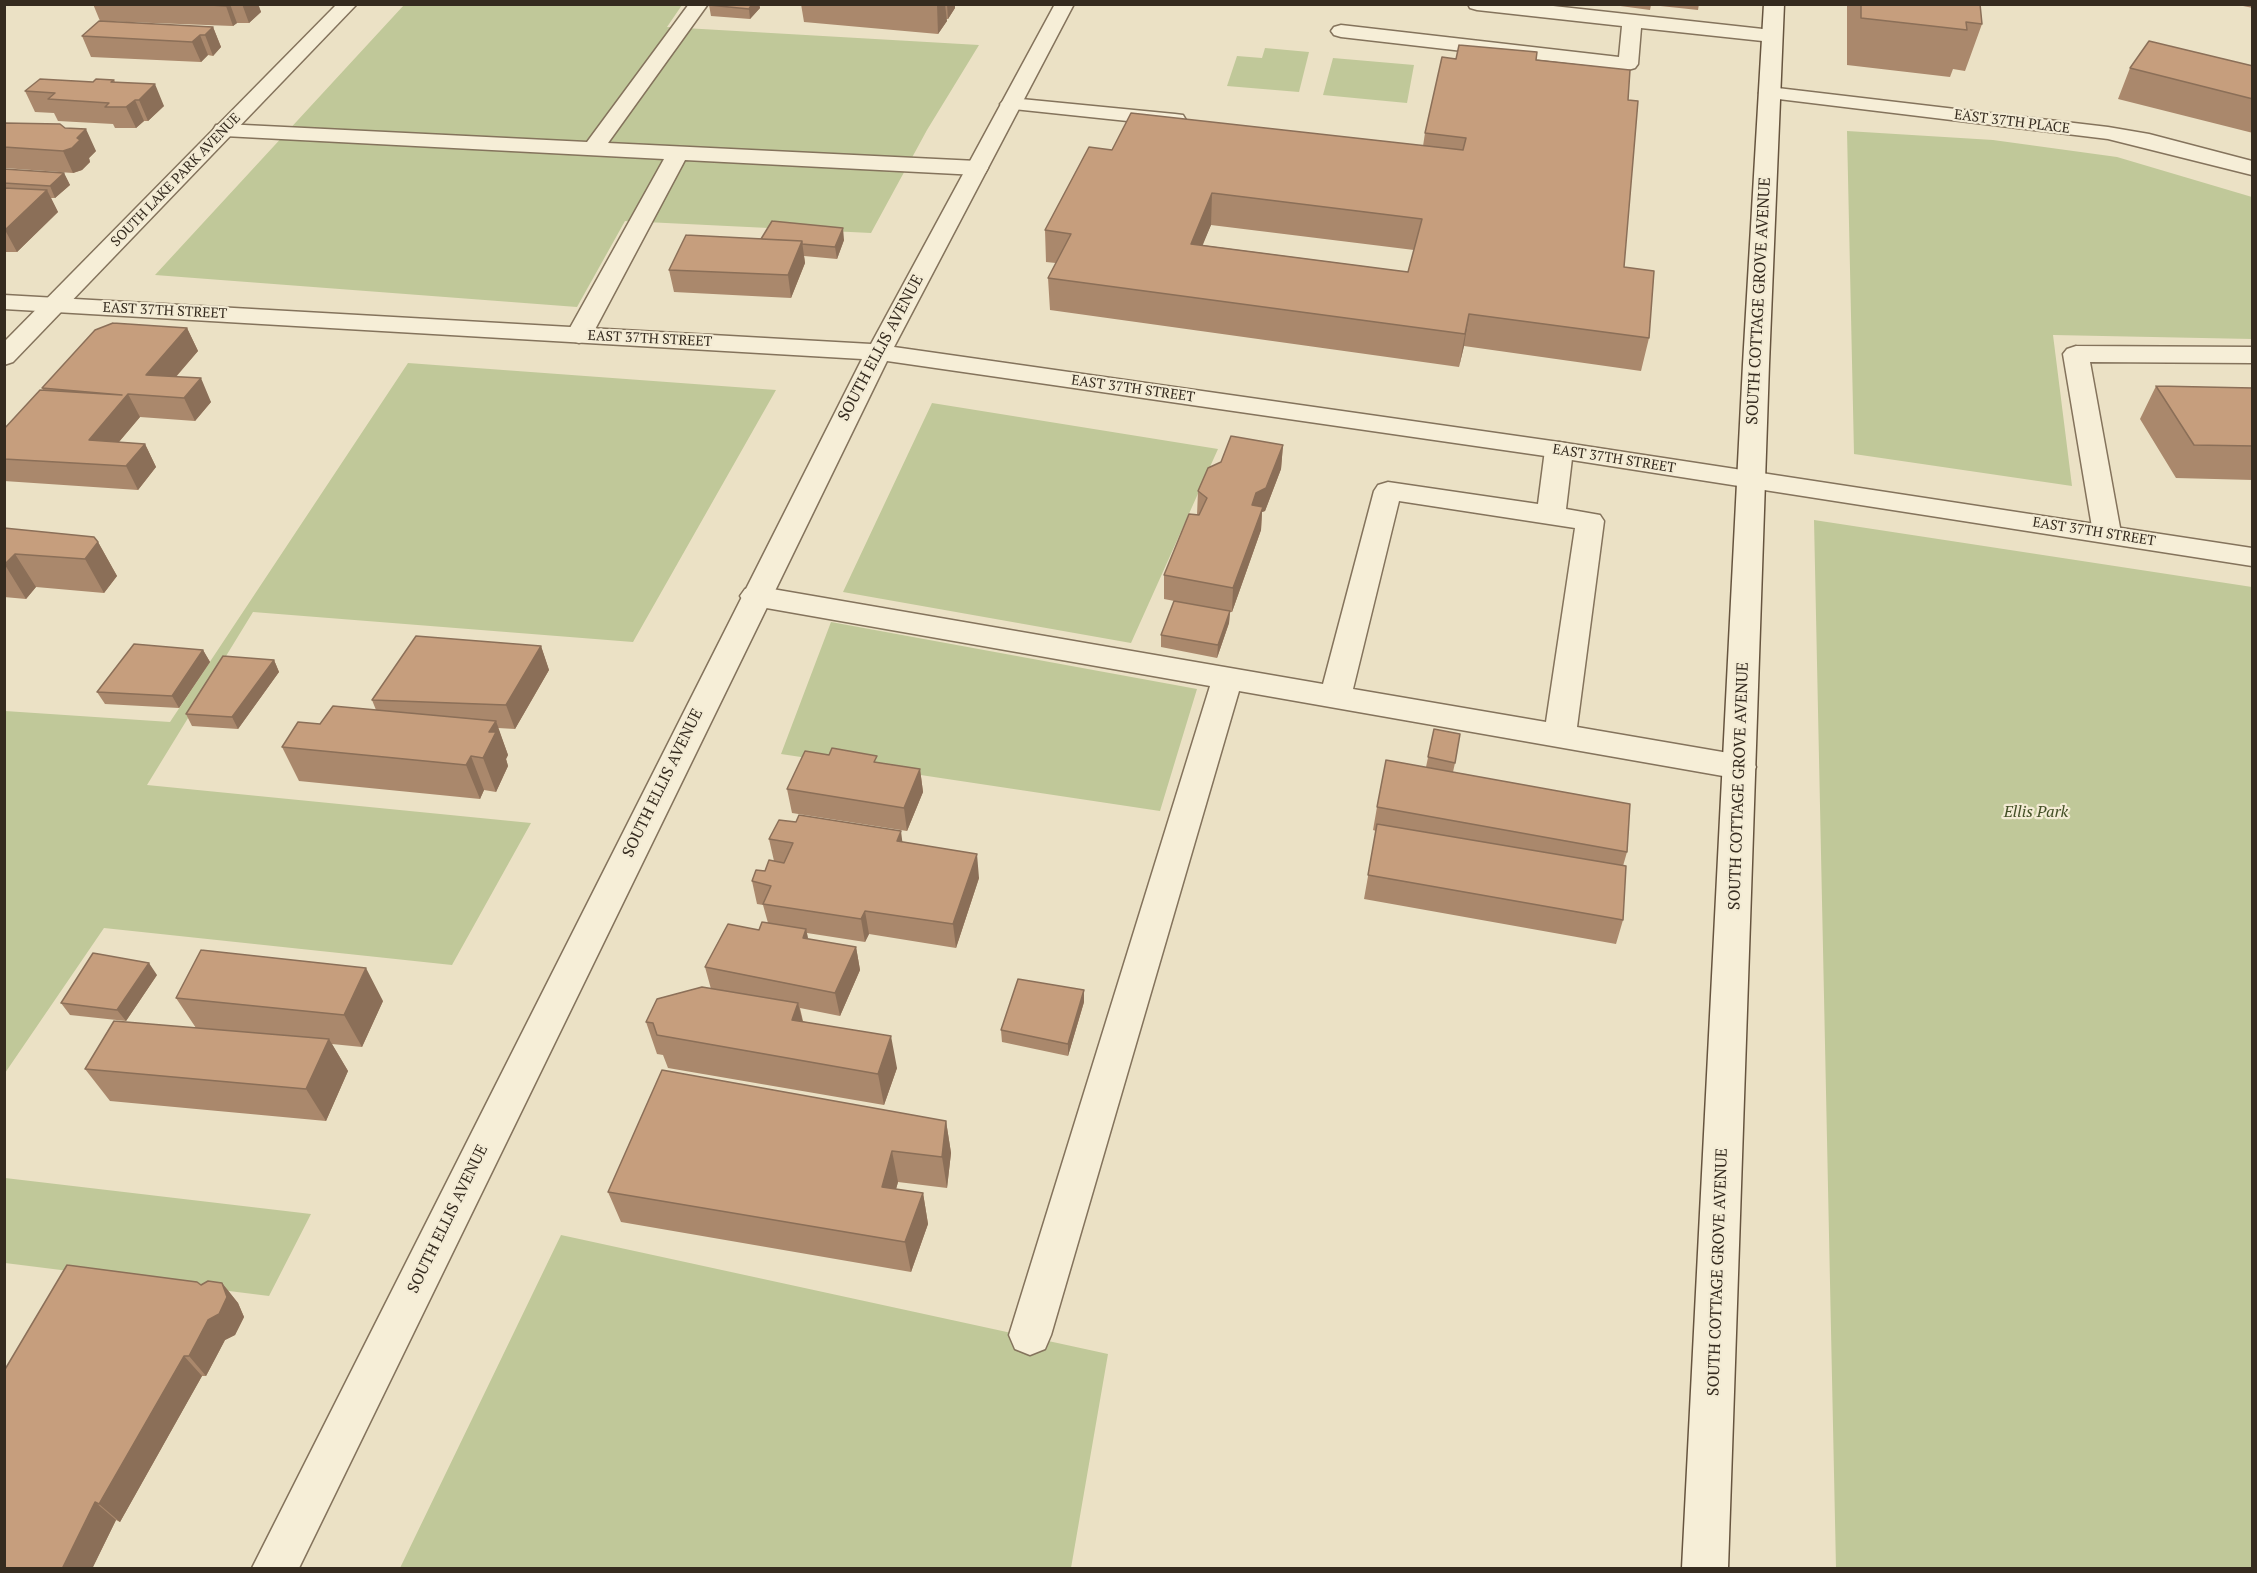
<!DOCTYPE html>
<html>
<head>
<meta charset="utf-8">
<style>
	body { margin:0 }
	#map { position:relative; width:2257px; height:1573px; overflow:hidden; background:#ebe1c5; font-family:"PT Serif",serif }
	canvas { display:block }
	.frame { position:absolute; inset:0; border:6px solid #352b1f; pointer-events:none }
</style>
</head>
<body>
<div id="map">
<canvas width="2257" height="1573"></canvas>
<div class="frame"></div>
</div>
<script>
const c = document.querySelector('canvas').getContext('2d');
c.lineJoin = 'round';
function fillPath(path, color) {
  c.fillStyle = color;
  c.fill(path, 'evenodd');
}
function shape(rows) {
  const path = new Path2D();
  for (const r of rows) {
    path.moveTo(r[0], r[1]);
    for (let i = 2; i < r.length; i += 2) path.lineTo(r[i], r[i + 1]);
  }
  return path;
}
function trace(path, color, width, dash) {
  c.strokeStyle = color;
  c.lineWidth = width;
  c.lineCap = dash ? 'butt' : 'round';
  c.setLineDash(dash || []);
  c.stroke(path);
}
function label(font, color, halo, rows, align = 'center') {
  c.font = font + ' "PT Serif",serif';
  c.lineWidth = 4.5;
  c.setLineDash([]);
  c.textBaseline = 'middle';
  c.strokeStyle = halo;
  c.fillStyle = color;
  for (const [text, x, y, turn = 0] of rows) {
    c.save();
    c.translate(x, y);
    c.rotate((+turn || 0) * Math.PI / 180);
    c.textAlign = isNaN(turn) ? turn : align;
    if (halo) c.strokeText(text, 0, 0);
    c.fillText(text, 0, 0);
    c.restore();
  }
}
const green = shape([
	[404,5,682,5,667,27,979,45,927,130,871,233,625,221,577,307,155,275],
	[1265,48,1309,52,1299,92,1227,86,1237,56,1262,58],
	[1333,58,1414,65,1407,103,1323,95],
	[1847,131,1993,140,2117,157,2252,197,2252,339,2053,335,2072,486,1854,454],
	[408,363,776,390,633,642,253,612,147,785,531,823,452,965,104,928,5,1073,5,711,170,722],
	[932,403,1218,449,1131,643,843,592],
	[1814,520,2252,587,2252,1568,1836,1568],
	[831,622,1197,689,1160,811,781,754],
	[5,1178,311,1214,269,1296,5,1263],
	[561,1235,1108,1354,1071,1568,400,1568]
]);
const service = shape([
	[689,4,708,4,608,143,977,161,985,163,988,168,985,173,977,175,685,160,592,335,588,340,579,343,570,340,566,335,664,159,224,136,216,135,213,130,216,125,224,124,587,142,689,4],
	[1468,4,1535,4,1772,30,1779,32,1782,36,1779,40,1772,42,1641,28,1638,64,1635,68,1628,70,1341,37,1334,35,1331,31,1334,27,1341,25,1619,57,1622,26,1477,10,1470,8,1468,4],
	[1011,98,1175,114,1183,115,1186,120,1183,125,1175,126,1004,108,1000,104,1004,100,1011,98],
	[2076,346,2252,347,2252,363,2090,362,2121,533,2117,539,2107,542,2097,539,2093,533,2063,354,2067,349,2076,346],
	[1559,442,1569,444,1573,450,1566,509,1600,515,1604,521,1577,727,1740,755,1752,759,1756,767,1752,775,1740,779,1239,691,1051,1335,1045,1349,1030,1355,1015,1349,1009,1335,1210,686,755,606,745,603,740,596,745,589,755,586,1323,684,1374,491,1378,485,1388,482,1538,504,1545,450,1549,444,1559,442],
	[1399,501,1575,528,1546,722,1353,689,1399,501]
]);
const minor = shape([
	[1055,4,1074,4,894,347,1559,442,2252,548,2252,566,1559,458,887,361,299,1568,252,1568,862,359,4,309,4,295,871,344,1055,4],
	[1769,87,2108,127,2149,134,2252,161,2252,175,2108,139,1762,97,1759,93,1762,89,1769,87]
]);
const tertiary = shape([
	[337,4,357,4,13,362,4,365,4,342,337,4]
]);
const secondary = shape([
	[1764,4,1784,4,1769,364,1728,1568,1682,1568,1743,364,1764,4]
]);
const wall = shape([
	[93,4,258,4,261,12,249,23,237,23,233,26,100,21],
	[709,4,759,4,760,8,750,19,711,16,709,5],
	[801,4,955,4,955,8,948,19,946,19,947,21,938,34,804,22],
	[1613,4,1699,4,1698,10,1651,5,1650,10,1613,5],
	[1847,4,1980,4,1982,24,1965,71,1953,69,1950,77,1847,65],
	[2233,4,2253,4,2253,8],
	[213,27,221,47,213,56,208,55,201,62,91,57,82,36],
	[1456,59,1536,60,1628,100,1624,267,1649,338,1641,371,1464,346,1459,367,1050,310,1048,278,1056,263,1046,262,1045,230,1112,150,1423,146,1425,133],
	[1211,225,1414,250,1408,272,1202,245],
	[2253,66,2253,133,2118,99,2130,68],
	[114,80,115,82,164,106,148,121,144,121,136,128,115,128,113,124,58,121,54,113,35,112,25,91],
	[4,123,65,128,96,151,89,158,90,162,82,170,73,173,4,168],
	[4,169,64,173,70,185,55,198,51,198,58,212,17,252,4,252],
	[761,239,844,240,837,259,804,256,805,263,791,298,674,292,669,270],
	[187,328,198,351,176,377,211,402,195,421,140,417,119,442,145,444,156,467,138,490,4,481,4,429,43,390,42,388],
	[2156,386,2253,388,2253,480,2176,478,2140,419],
	[1283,445,1281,469,1265,511,1262,512,1261,530,1232,612,1230,612,1229,623,1217,658,1161,647,1161,635,1195,605,1164,599,1164,575,1197,515,1198,491],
	[4,528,98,542,117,576,104,593,36,587,26,599,4,597],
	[541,646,549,670,515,729,498,728,508,755,506,759,508,766,496,792,484,790,480,799,299,781,282,747,320,724,376,710,372,700],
	[203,650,210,662,179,708,105,704,97,692],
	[274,660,279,672,238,729,192,726,186,714],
	[1434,729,1455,763,1453,772,1627,852,1623,866,1623,920,1616,944,1364,899,1376,831,1373,830,1377,807,1426,767],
	[829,755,920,769,923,792,907,831,792,813,787,789],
	[769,839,902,842,979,878,956,948,869,934,865,942,807,933,808,939,856,947,860,970,840,1016,800,1008,803,1021,897,1068,884,1105,668,1068,663,1055,657,1054,646,1022,711,989,705,967,759,930,768,923,763,905,757,904,752,881,765,871,774,861],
	[157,975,126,1021,70,1015,61,1003],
	[176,998,383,1001,362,1047,332,1044,348,1071,326,1121,110,1101,85,1069,196,1028],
	[1084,1002,1068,1056,1002,1042,1001,1030],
	[946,1121,951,1153,947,1188,898,1182,896,1189,923,1193,928,1224,911,1272,621,1222,608,1192],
	[222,1283,238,1303,244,1317,235,1335,225,1340,206,1376,202,1376,120,1522,116,1520,92,1569,4,1569,201,1285]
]);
const shadedWall = shape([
	[227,4,230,4,237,23,233,26,226,6],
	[242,4,258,4,261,12,249,23],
	[752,4,759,4,760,8,750,19,749,9],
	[937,4,945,4,947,21,938,34],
	[947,4,955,4,955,8,948,19],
	[213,27,221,47,213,56,205,35],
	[200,35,208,55,201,62,192,42],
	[155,84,164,106,148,121,139,100],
	[135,100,144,121,136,128,126,107],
	[86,129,96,151,89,158,90,162,82,170,73,173,63,151],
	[64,173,70,185,55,198,50,186],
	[47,190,58,212,17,252,5,230],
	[1212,193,1211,225,1190,276,1191,244],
	[843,228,844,240,837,259,835,247],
	[802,241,805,263,791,298,788,275],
	[1469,314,1464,346,1459,367,1465,334],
	[187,328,198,351,159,396,146,375],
	[201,378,211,402,195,421,184,398],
	[128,394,140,417,101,463,89,440],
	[145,444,156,467,138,490,126,466],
	[1283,445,1281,469,1265,511,1262,512,1261,530,1232,612,1233,588,1252,505,1256,493],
	[98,542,117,576,104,593,85,559],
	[15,554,36,587,26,599,5,565],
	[1230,611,1229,623,1217,658,1218,645],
	[541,646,549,670,515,729,506,705],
	[203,650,210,662,179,708,172,696],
	[274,660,279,672,238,729,232,717],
	[496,721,508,755,506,759,508,766,496,792,483,758,489,732],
	[471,756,484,790,480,799,466,765],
	[920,769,923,792,907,831,904,808],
	[901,831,904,855,897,841],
	[977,854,979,878,956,948,953,924],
	[865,911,869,934,865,942,861,919],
	[806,929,811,953,803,938],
	[856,947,860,970,840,1016,835,993],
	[149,963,157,975,126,1021,117,1010],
	[366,968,383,1001,362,1047,344,1015],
	[1084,990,1084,1002,1068,1056,1068,1044],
	[798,1003,806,1035,792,1020],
	[891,1036,897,1068,884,1105,878,1074],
	[329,1039,348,1071,326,1121,306,1089],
	[946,1121,951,1153,947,1188,942,1157],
	[892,1151,898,1182,888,1218,882,1187],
	[923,1193,928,1224,911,1272,905,1242],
	[222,1283,238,1303,244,1317,235,1335,225,1340,206,1376,189,1356],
	[184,1356,202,1376,120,1522,99,1504],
	[95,1502,116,1520,92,1569,62,1569]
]);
const building = shape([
	[194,4,227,4,226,6,194,4],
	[709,4,752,4,749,9,709,5,709,4],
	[1861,4,1980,4,1982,24,1966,22,1967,30,1861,18,1861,4],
	[99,21,213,27,205,35,200,35,192,42,82,36,99,21],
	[2149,41,2253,66,2253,99,2130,68,2149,41],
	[1459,45,1537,52,1536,60,1630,70,1628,100,1638,101,1624,267,1654,271,1649,338,1469,314,1465,334,1048,278,1071,234,1045,230,1089,147,1112,150,1131,113,1463,150,1466,138,1425,133,1442,57,1456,59,1459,45],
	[1212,193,1422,219,1408,272,1191,244,1212,193],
	[40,79,93,82,96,79,114,80,111,82,155,84,139,100,135,100,126,107,105,107,109,103,48,99,55,93,25,91,40,79],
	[4,123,60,124,65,128,86,129,77,138,80,140,72,148,63,151,4,147,4,123],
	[4,169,64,173,50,186,4,183,4,169],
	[4,188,47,190,5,230,4,230,4,188],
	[772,221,843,228,835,247,802,244,802,241,761,239,772,221],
	[686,235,802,241,788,275,669,270,686,235],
	[113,323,187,328,146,375,201,378,184,398,128,394,89,440,145,444,126,466,4,459,4,429,40,390,122,395,42,388,95,330,113,323],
	[2156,386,2253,388,2253,446,2194,445,2156,386],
	[1231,436,1283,445,1266,488,1256,493,1252,505,1263,507,1233,588,1164,575,1189,514,1199,515,1207,498,1198,491,1208,468,1221,462,1231,436],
	[4,528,94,537,98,542,85,559,15,554,4,565,4,528],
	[1174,601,1230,611,1218,645,1161,635,1174,601],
	[416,636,541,646,506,705,372,700,416,636],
	[134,644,203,650,172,696,97,692,134,644],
	[223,656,274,660,232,717,186,714,223,656],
	[333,706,496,721,489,732,496,732,483,758,471,756,466,765,282,747,298,722,320,724,333,706],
	[1434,729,1460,734,1455,763,1428,757,1434,729],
	[832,748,877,756,874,762,920,769,904,808,787,789,805,751,829,755,832,748],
	[1386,760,1630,804,1627,852,1377,807,1386,760],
	[799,815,901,831,897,841,977,854,953,924,865,911,861,919,763,904,771,886,752,881,756,870,765,871,769,860,784,863,793,843,769,839,779,820,796,822,799,815],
	[1377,824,1626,866,1623,920,1368,875,1377,824],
	[762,922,806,929,803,938,856,947,835,993,705,967,728,924,759,930,762,922],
	[201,950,366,968,344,1015,176,998,201,950],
	[93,953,149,963,117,1010,61,1003,93,953],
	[1018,979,1084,990,1068,1044,1001,1030,1018,979],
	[702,987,798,1003,792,1020,891,1036,878,1074,657,1035,653,1023,646,1022,657,999,702,987],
	[114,1021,329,1039,306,1089,85,1069,114,1021],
	[662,1070,946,1121,942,1157,892,1151,882,1187,923,1193,905,1242,608,1192,662,1070],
	[67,1265,197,1282,201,1285,208,1281,222,1283,227,1297,219,1314,208,1320,189,1356,184,1356,99,1504,95,1502,62,1569,4,1569,4,1371,67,1265]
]);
const farStreetnames = [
	["EAST 37TH PLACE",2012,122,7],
	["SOUTH LAKE PARK AVENUE",176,180,-46],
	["EAST 37TH STREET",165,311,3],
	["EAST 37TH STREET",650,339,3],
	["EAST 37TH STREET",1133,389,8],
	["EAST 37TH STREET",1614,459,9],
	["EAST 37TH STREET",2094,532,9]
];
const streetNames = [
	["SOUTH COTTAGE GROVE AVENUE",1759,301,-87],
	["SOUTH ELLIS AVENUE",881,348,-62],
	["SOUTH ELLIS AVENUE",663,783,-64],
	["SOUTH COTTAGE GROVE AVENUE",1739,786,-88],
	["SOUTH ELLIS AVENUE",448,1219,-64],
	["SOUTH COTTAGE GROVE AVENUE",1718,1272,-88]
];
const parkNames = [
	["Ellis Park",2036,812]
];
fillPath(green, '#c0c899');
trace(service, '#84735c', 3);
trace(minor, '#84735c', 3);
trace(tertiary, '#84735c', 3);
trace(secondary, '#66543f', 3);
fillPath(service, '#f6eed7');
fillPath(minor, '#f6eed7');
fillPath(tertiary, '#f6eed7');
fillPath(secondary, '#f6eed7');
fillPath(wall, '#aa886c');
fillPath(shadedWall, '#8b6f58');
fillPath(building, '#c69e7d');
trace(building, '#8b6f58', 1.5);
label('14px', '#352b1f', '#f3ebd4', farStreetnames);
label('16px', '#352b1f', '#f3ebd4', streetNames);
label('italic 16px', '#445027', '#f3ebd4', parkNames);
</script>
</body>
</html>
